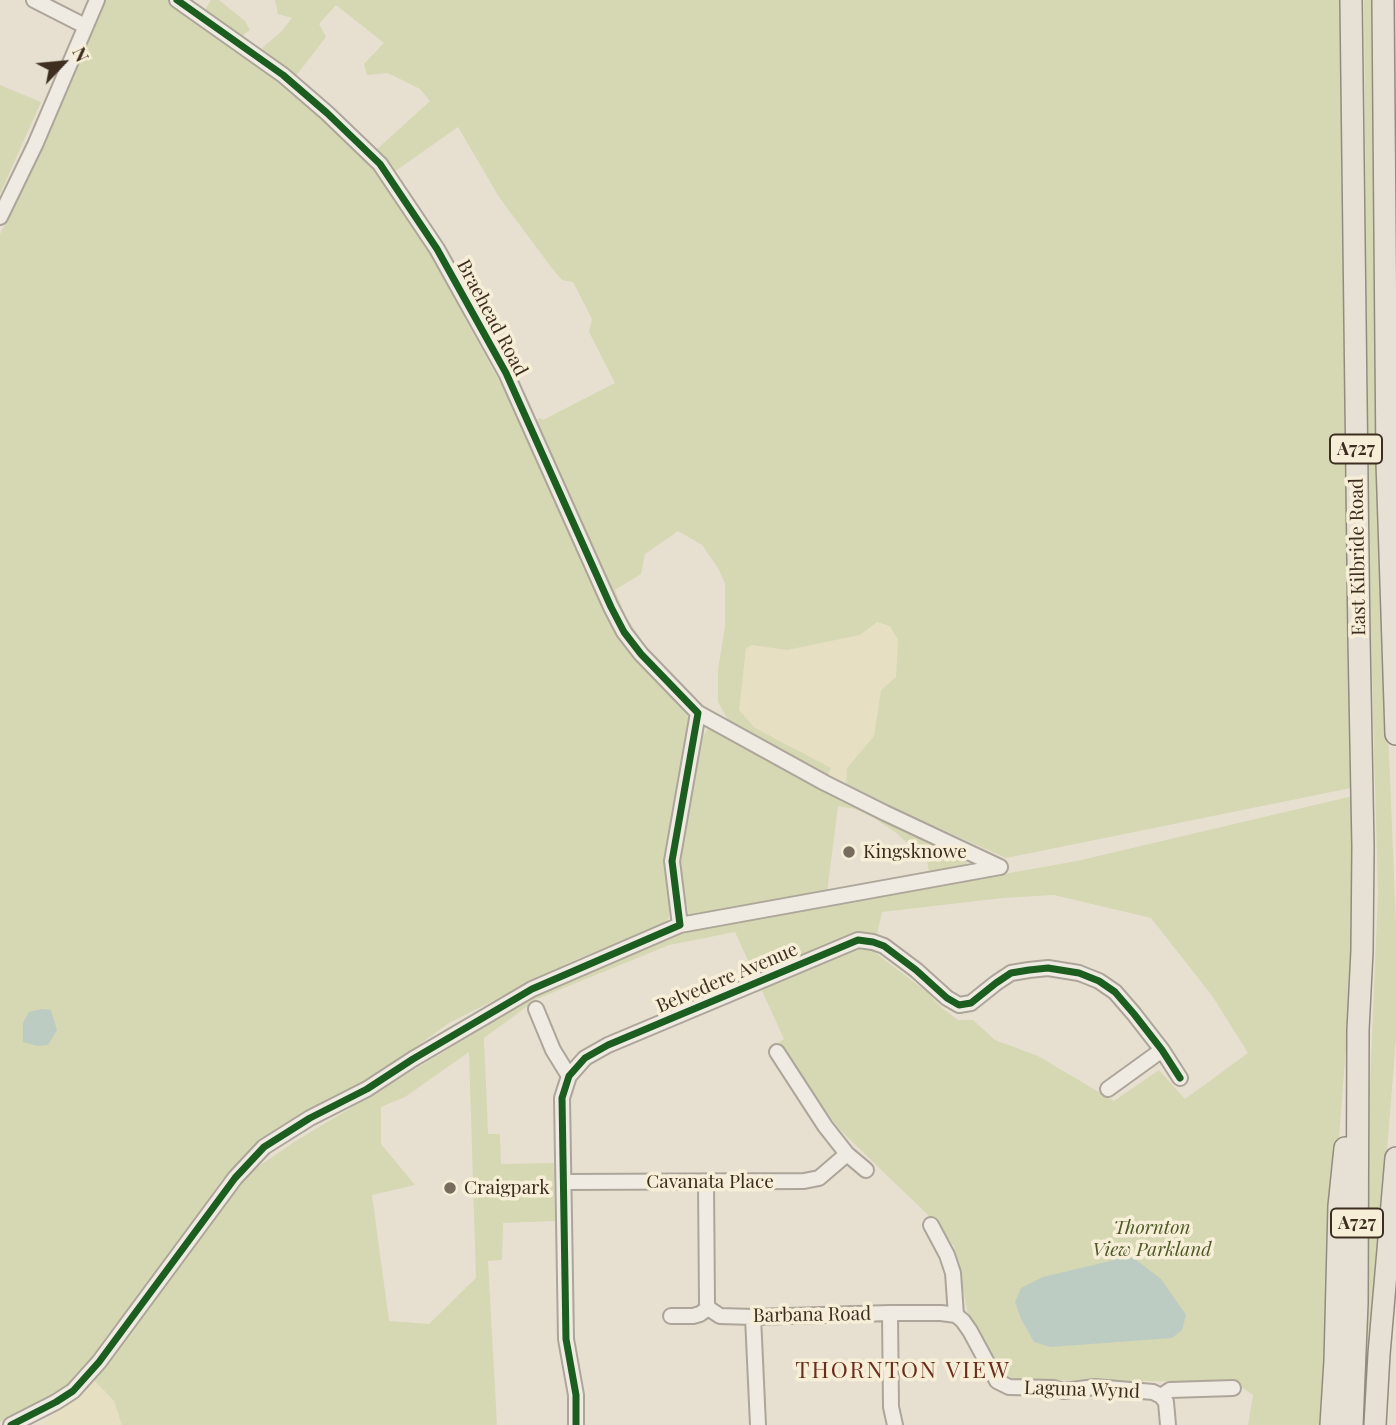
<!DOCTYPE html>
<html>
<head>
<meta charset="utf-8">
<style>
	body { margin:0 }
	#map { position:relative; width:1396px; height:1425px; overflow:hidden; background:#e7e0d1; font-family:"Playfair Display",serif }
	canvas { display:block }
	.north { position:absolute; left:28px; top:28px; width:70px; height:70px; -webkit-text-stroke:5px #f7eed8; paint-order:stroke; rotate:64deg; font-size:19px; font-weight:700; line-height:28px; text-align:center; color:#3d2e20 }
	.north::after { content:''; display:block; margin:auto; width:24px; height:32px; background:#3d2e20; clip-path:polygon(50% 0,100% 100%,50% 72%,0 100%) }
</style>
</head>
<body>
<div id="map">
<canvas width="1396" height="1425"></canvas>
<div class="north">N</div>
</div>
<script>
const c = document.querySelector('canvas').getContext('2d');
c.lineJoin = 'round';
function fillPath(path, color) {
  c.fillStyle = color;
  c.fill(path, 'evenodd');
}
function shape(rows) {
  const path = new Path2D();
  for (const r of rows) {
    path.moveTo(r[0], r[1]);
    for (let i = 2; i < r.length; i += 2) path.lineTo(r[i], r[i + 1]);
  }
  return path;
}
function trace(path, color, width, dash) {
  c.strokeStyle = color;
  c.lineWidth = width;
  c.lineCap = dash ? 'butt' : 'round';
  c.setLineDash(dash || []);
  c.stroke(path);
}
function label(font, color, halo, rows, align = 'center') {
  c.font = font + ' "Playfair Display",serif';
  c.lineWidth = 7;
  c.setLineDash([]);
  c.textBaseline = 'middle';
  c.strokeStyle = halo;
  c.fillStyle = color;
  for (const [text, x, y, turn = 0] of rows) {
    c.save();
    c.translate(x, y);
    c.rotate((+turn || 0) * Math.PI / 180);
    c.textAlign = isNaN(turn) ? turn : align;
    if (halo) c.strokeText(text, 0, 0);
    c.fillText(text, 0, 0);
    c.restore();
  }
}
const farmland = shape([
	[876,622,890,626,898,640,896,677,881,690,874,736,847,768,846,784,828,775,830,768,755,728,738,710,746,647,752,645,787,650,860,635],
	[93,1379,114,1401,122,1425,37,1425,46,1421]
]);
const green = shape([
	[106,0,167,0,256,60,304,98,377,167,437,262,468,324,507,395,543,476,611,622,634,656,661,687,687,714,689,721,665,854,670,916,665,923,570,962,449,1023,373,1078,286,1124,254,1147,222,1180,154,1276,84,1367,56,1396,0,1422,0,234,14,206],
	[211,0,219,0,245,21,250,30,240,38,205,10],
	[275,0,1342,0,1347,354,1351,788,1006,858,846,787,847,768,874,736,881,690,896,677,898,640,890,626,877,622,860,635,787,650,752,645,746,648,739,710,755,728,831,768,828,775,728,720,718,702,718,670,725,626,725,584,718,568,702,545,678,531,645,554,641,574,615,590,625,615,641,639,637,642,622,618,535,420,541,418,543,420,615,383,589,332,592,319,573,282,562,280,551,267,499,197,458,127,394,172,376,150,430,101,420,89,388,73,367,75,364,64,384,43,336,5,319,24,326,37,295,77,261,53,263,47,281,32,292,18,278,14],
	[1364,0,1373,0,1386,680,1396,923,1396,1038,1365,1425,1362,1425,1365,1201,1378,894,1371,639,1367,365],
	[0,85,41,102,0,194],
	[709,726,966,861,967,864,929,873,927,860,895,832,874,818,855,809,838,806,827,893,689,915,677,867,683,821,703,736],
	[1353,796,1356,920,1341,1111,1321,1425,1248,1425,1253,1395,1234,1382,1017,1380,1003,1375,968,1314,954,1246,930,1217,838,1128,779,1042,784,1039,735,932,669,945,537,999,484,1038,488,1134,500,1134,501,1164,554,1163,555,1221,503,1223,502,1260,488,1261,497,1425,122,1425,114,1401,93,1379,224,1202,252,1171,294,1142,472,1035,542,991,672,933,1077,861],
	[1054,895,1151,918,1213,997,1248,1053,1185,1099,1159,1070,1114,1101,1038,1056,995,1040,973,1020,958,1020,942,1008,927,992,873,951,882,912,1003,898],
	[469,1052,476,1278,429,1324,389,1321,372,1195,415,1185,381,1144,381,1107,405,1097]
]);
const water = shape([
	[42,1009,51,1010,57,1030,48,1045,38,1046,23,1042,23,1023,29,1012],
	[1131,1256,1161,1279,1186,1315,1182,1330,1172,1338,1050,1347,1034,1342,1021,1319,1015,1302,1021,1288,1043,1277]
]);
const minor = shape([
	[34,0,85,26],
	[177,0,283,75,327,113,380,164,437,249,506,373,611,607,624,632,641,654,698,713,825,783,885,813,1000,867],
	[0,217,35,145,97,0],
	[680,925,672,861,698,713],
	[536,1009,553,1050,569,1076],
	[777,1052,825,1126,847,1154,866,1170],
	[1108,1089,1162,1050],
	[564,1182,804,1181,819,1178,847,1154],
	[706,1182,707,1303,708,1308,720,1316,753,1317,890,1313,941,1313,956,1315,963,1321,970,1331,997,1381,1009,1387,1054,1388,1063,1391,1095,1387,1153,1392,1161,1396,1166,1402,1168,1425],
	[931,1225,947,1255,953,1273,956,1315],
	[890,1313,891,1407,895,1425],
	[671,1316,693,1316,700,1314,708,1308],
	[753,1317,758,1425],
	[1161,1396,1170,1390,1233,1388],
	[11,1425,56,1402,73,1391,99,1362,235,1178,264,1147,310,1118,367,1089,413,1059,532,989,680,925,1000,867],
	[576,1425,576,1395,566,1339,562,1098,569,1076,585,1058,608,1045,858,940,873,942,884,946,916,970,947,998,959,1005,971,1003,996,983,1011,973,1029,970,1048,968,1079,973,1099,981,1115,992,1134,1014,1162,1050,1180,1078]
]);
const primary = shape([
	[1351,0,1359,639,1363,847,1362,951,1358,1030,1357,1303,1352,1425],
	[1383,0,1387,462,1396,734],
	[1331,1425,1335,1361,1339,1206,1345,1148],
	[1375,1425,1379,1354,1396,1158]
]);
const cycleway = shape([
	[11,1425,56,1402,73,1391,99,1362,235,1178,264,1147,310,1118,367,1089,413,1059,532,989,680,925,672,861,698,713,641,654,624,632,611,607,506,373,437,249,380,164,327,113,283,75,177,0],
	[576,1425,576,1395,566,1339,562,1098,569,1076,585,1058,608,1045,858,940,873,942,884,946,916,970,947,998,959,1005,971,1003,996,983,1011,973,1029,970,1048,968,1079,973,1099,981,1115,992,1134,1014,1162,1050,1180,1078]
]);
const markers = [
	[849,852,7,"#786c5e"],
	[450,1188,7,"#786c5e"]
];
const shields = [
	[1356,449,52],
	[1357,1223,52]
];
const shieldNames = [
	["A727",1356,449],
	["A727",1357,1223]
];
const streetNames = [
	["Braehead Road",492,318,62],
	["East Kilbride Road",1358,557,-91],
	["Belvedere Avenue",727,978,-23],
	["Cavanata Place",710,1182],
	["Barbana Road",812,1315,-1],
	["Laguna Wynd",1082,1390,2]
];
const poiNames = [
	["Kingsknowe",863,852],
	["Craigpark",464,1188]
];
const parkNames = [
	["Thornton",1152,1228],
	["View Parkland",1152,1250]
];
const quarterNames = [
	["THORNTON VIEW",903,1371]
];
fillPath(farmland, '#e6dfc2');
fillPath(green, '#d6d7b3');
fillPath(water, '#bcccc2');
trace(minor, '#ada599', 18);
trace(primary, '#928b80', 24);
trace(minor, '#efebe3', 14);
trace(primary, '#e6e1d4', 21);
trace(cycleway, '#1b5e20', 7);
for (const [x, y, r, color] of markers) {
  const dot = new Path2D();
  dot.arc(x, y, r, 0, 2 * Math.PI);
  c.fillStyle = color;
  c.fill(dot);
  trace(dot, '#f7eed8', 2.5);
}
for (const [x, y, w] of shields) {
  const box = new Path2D();
  box.roundRect(x - w / 2, y - 14.5, w, 29, 5);
  c.fillStyle = '#f7eed8';
  c.fill(box);
  trace(box, '#3d2e20', 2);
}
label('bold 18px', '#3d2e20', null, shieldNames);
label('19px', '#3d2e20', '#f7eed8', streetNames);
label('19px', '#3d2e20', '#f7eed8', poiNames, 'left');
label('italic 19px', '#4d5a26', '#f7eed8', parkNames);
c.letterSpacing = '2px';
label('23px', '#6b2e1e', '#f7eed8', quarterNames);
c.letterSpacing = '0px';
</script>
</body>
</html>
